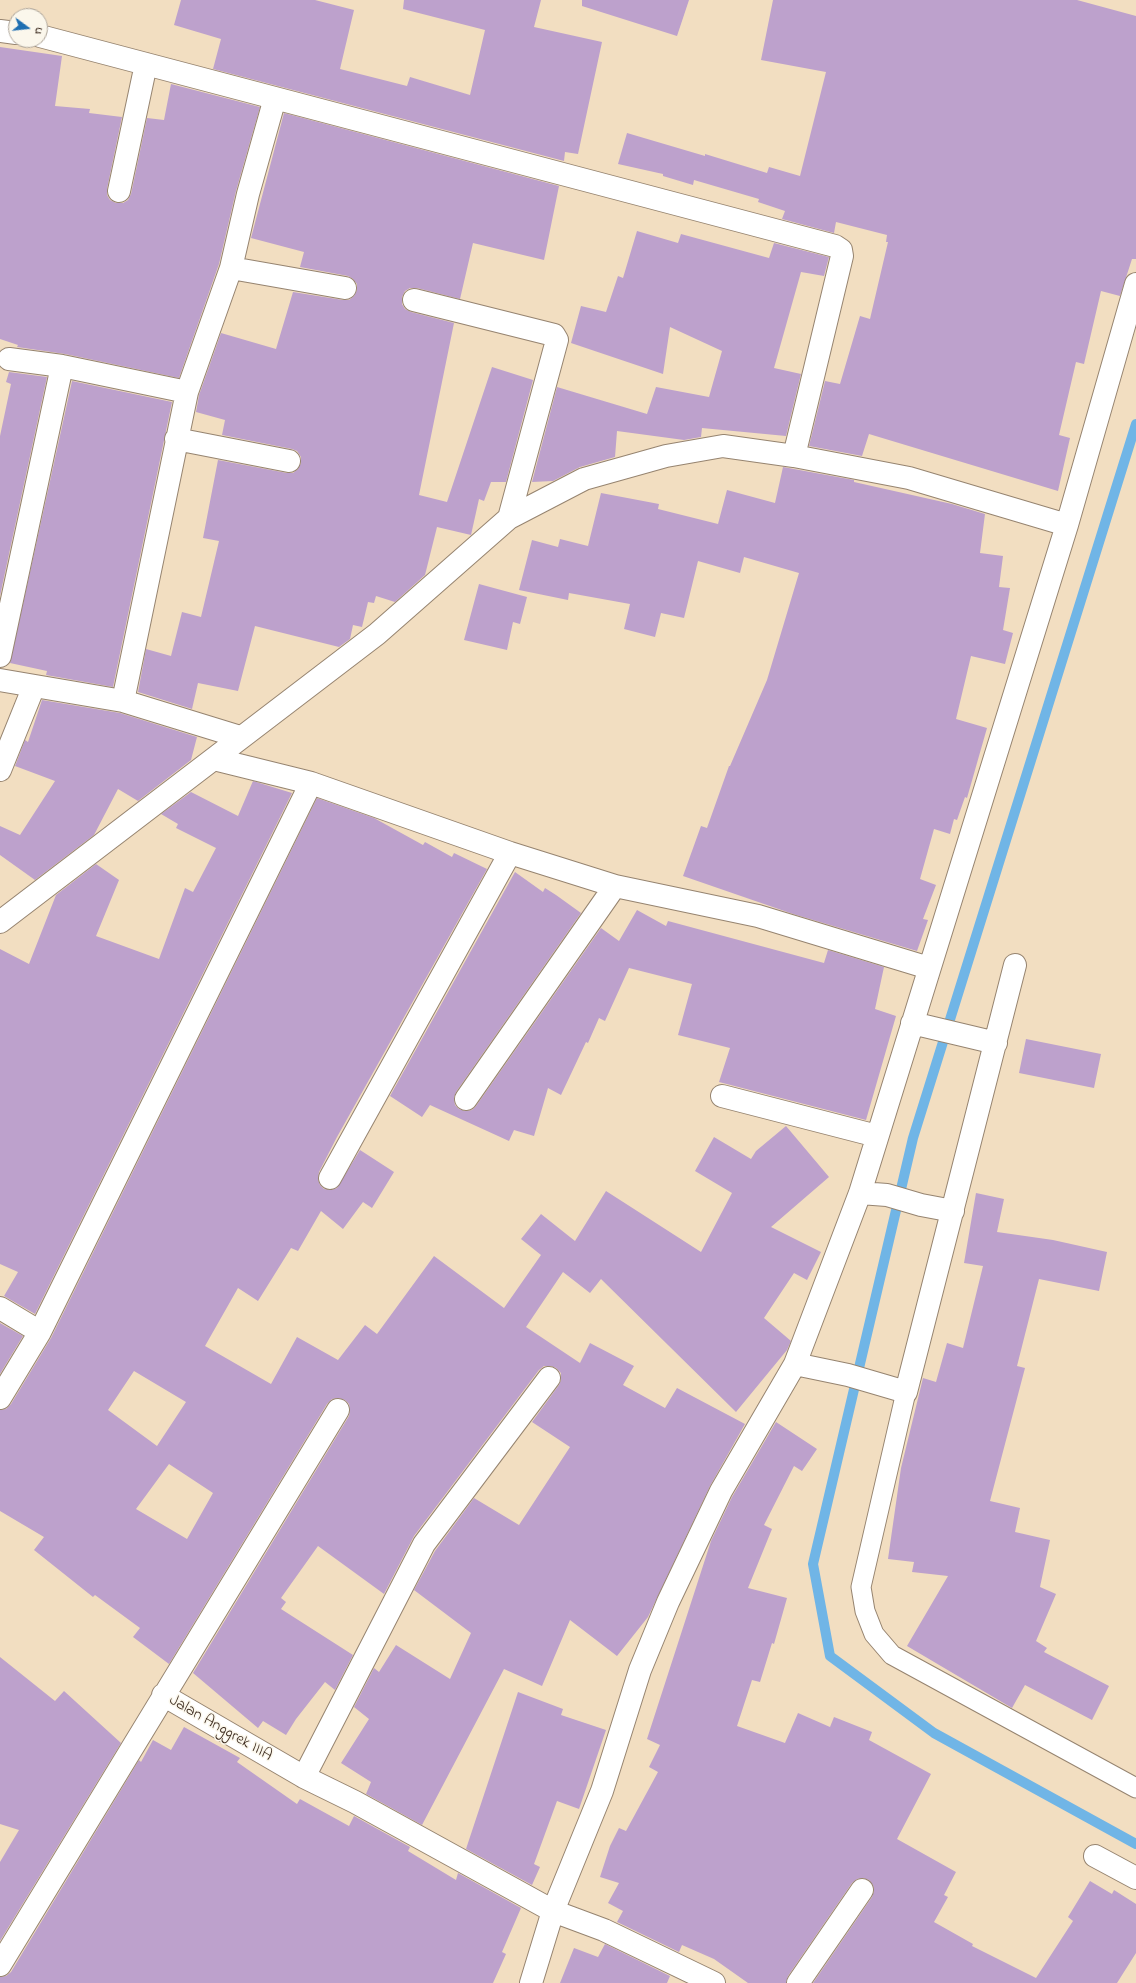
<!DOCTYPE html>
<html>
<head>
<meta charset="utf-8">
<style>
	body { margin:0 }
	#map { position:relative; width:1136px; height:1983px; overflow:hidden; background:#f2dec1; font-family:"Indie Flower",sans-serif }
	canvas { display:block }
	.north { position:absolute; left:8px; top:8px; width:40px; height:40px; box-sizing:border-box; background:#fbf7ec; border:1px solid #aea59a; border-radius:50%; rotate:105deg; font-size:11px; font-weight:700; line-height:16px; text-align:center; color:#3b2a1e }
	.north::after { content:''; display:block; margin:auto; width:14px; height:18px; background:#1f6fb2; clip-path:polygon(50% 0,100% 100%,50% 72%,0 100%) }
</style>
</head>
<body>
<div id="map">
<canvas width="1136" height="1983"></canvas>
<div class="north">U</div>
</div>
<script>
const c = document.querySelector('canvas').getContext('2d');
c.lineJoin = 'round';
function shape(rows) {
  const path = new Path2D();
  for (const r of rows) {
    path.moveTo(r[0], r[1]);
    for (let i = 2; i < r.length; i += 2) path.lineTo(r[i], r[i + 1]);
  }
  return path;
}
function trace(path, color, width, dash) {
  c.strokeStyle = color;
  c.lineWidth = width;
  c.lineCap = dash ? 'butt' : 'round';
  c.setLineDash(dash || []);
  c.stroke(path);
}
function fillPath(path, color) {
  c.fillStyle = color;
  c.fill(path, 'evenodd');
}
function label(font, color, halo, rows, align = 'center') {
  c.font = font + ' "Indie Flower",sans-serif';
  c.lineWidth = 3;
  c.setLineDash([]);
  c.textBaseline = 'middle';
  c.strokeStyle = halo;
  c.fillStyle = color;
  for (const [text, x, y, turn = 0] of rows) {
    c.save();
    c.translate(x, y);
    c.rotate((+turn || 0) * Math.PI / 180);
    c.textAlign = isNaN(turn) ? turn : align;
    if (halo) c.strokeText(text, 0, 0);
    c.fillText(text, 0, 0);
    c.restore();
  }
}
const stream = shape([
	[1136,424,913,1138,813,1564,830,1656,934,1733,1136,1844]
]);
const building = shape([
	[181,0,315,0,354,10,340,69,407,86,410,77,470,95,485,30,403,9,404,0,541,0,534,27,602,42,578,154,565,152,564,161,213,69,221,39,174,25],
	[582,0,689,0,677,36,582,6],
	[773,0,1077,0,1136,16,1136,259,1132,259,1120,296,1101,291,1084,364,1076,362,1059,435,1070,438,1058,491,869,434,862,456,809,446,825,381,840,384,860,316,870,319,888,242,886,242,887,235,836,222,834,233,782,219,785,211,758,202,759,199,694,180,693,185,663,176,663,174,618,164,627,133,705,156,705,154,767,173,769,167,800,176,826,72,761,60],
	[0,47,62,56,55,106,90,109,89,113,122,117,107,189,107,195,110,200,116,203,123,203,128,200,131,194,147,118,164,120,171,84,260,107,236,191,219,264,179,378,65,354,17,347,18,345,0,339],
	[284,113,559,186,544,260,473,243,460,299,417,288,410,288,405,291,402,297,402,304,405,309,411,312,454,323,419,495,447,502,492,367,533,380,506,482,491,482,484,501,479,499,471,535,437,527,425,575,395,602,376,596,374,603,368,602,362,627,353,625,350,639,339,647,255,626,238,691,198,683,192,709,138,692,146,649,171,656,182,612,201,617,219,541,203,538,218,460,287,473,293,473,298,469,301,463,301,457,297,451,292,449,222,435,225,420,196,412,199,395,221,333,276,349,293,292,343,300,349,300,354,296,357,290,357,284,353,279,348,276,300,267,304,252,251,238],
	[637,231,678,243,681,234,769,258,774,243,829,257,824,276,801,272,774,368,801,374,786,436,702,428,701,437,684,440,617,431,615,457,580,467,553,481,532,482,557,387,647,414,656,387,709,397,722,351,670,327,663,374,571,343,581,306,606,312,618,276,623,278],
	[9,372,47,377,0,596,0,436,11,384,6,382],
	[72,381,172,402,113,687,46,675,47,671,10,663],
	[783,467,854,480,854,482,952,504,985,514,980,553,1003,556,999,587,1010,588,1003,630,1013,633,1005,664,971,656,956,719,987,728,967,798,965,797,957,820,954,819,950,834,934,829,920,879,936,885,923,919,928,920,917,951,793,914,683,876,701,826,707,828,729,766,730,766,767,680,799,573,744,557,740,573,698,561,684,618,661,613,655,637,624,629,630,604,569,593,568,600,519,590,532,540,558,547,560,539,588,546,601,493,659,504,658,509,718,524,727,490,775,503],
	[479,584,527,597,520,624,513,622,507,650,464,640],
	[42,700,120,713,197,737,191,760,138,801,118,789,94,835,35,880,0,855,0,826,20,835,55,781,15,766,25,740,28,742],
	[253,781,292,793,35,1314,4,1296,18,1272,0,1264,0,949,29,964,56,895,96,864,119,880,96,936,159,959,185,888,193,892,216,848,176,828,178,824,161,814,191,792,238,816],
	[317,798,374,818,423,845,425,842,452,857,454,853,487,869,337,1137,319,1172,318,1179,320,1185,324,1189,331,1190,337,1188,360,1150,394,1172,372,1208,363,1202,343,1229,321,1211,298,1251,291,1248,258,1301,238,1288,205,1346,271,1384,297,1337,338,1360,365,1325,377,1334,434,1256,504,1308,541,1255,521,1239,541,1214,575,1241,606,1191,701,1252,732,1193,695,1171,714,1137,751,1159,756,1151,786,1126,829,1177,771,1227,821,1252,807,1280,794,1273,764,1318,791,1341,787,1350,736,1412,601,1279,590,1293,563,1272,526,1327,580,1363,590,1343,634,1366,623,1385,665,1408,677,1388,745,1424,710,1486,648,1617,617,1656,570,1620,542,1686,504,1669,422,1825,366,1794,371,1782,341,1763,369,1719,354,1707,374,1668,379,1672,396,1645,450,1679,471,1633,414,1590,435,1551,474,1498,519,1525,570,1447,532,1422,559,1385,561,1380,561,1373,556,1368,551,1366,544,1366,539,1370,414,1536,384,1594,318,1546,281,1598,286,1602,281,1609,353,1655,335,1690,325,1682,296,1719,286,1735,263,1721,258,1728,193,1673,349,1416,350,1410,349,1404,345,1400,338,1398,332,1399,327,1404,169,1664,133,1637,140,1628,95,1595,93,1597,34,1550,44,1537,0,1511,0,1410,6,1409,11,1404,51,1338],
	[134,1371,186,1402,157,1446,108,1410],
	[169,1464,213,1493,187,1539,136,1509],
	[515,872,543,892,545,888,556,895,581,913,456,1092,454,1098,455,1105,459,1109,465,1111,472,1110,476,1106,601,928,619,941,637,910,666,926,668,921,824,963,828,950,884,967,875,1009,896,1016,866,1120,719,1082,730,1048,678,1035,692,984,629,968,605,1021,599,1018,588,1043,586,1042,561,1095,548,1088,534,1136,514,1130,509,1141,430,1105,422,1117,390,1096],
	[1026,1039,1101,1054,1094,1088,1019,1073],
	[976,1193,1004,1199,997,1232,1053,1240,1107,1252,1099,1291,1039,1279,1017,1366,1025,1368,990,1501,1020,1508,1015,1532,1050,1540,1040,1587,1056,1594,1036,1641,1047,1648,1044,1652,1109,1686,1092,1720,1025,1685,1012,1708,907,1646,948,1576,912,1572,914,1562,888,1559,901,1468,923,1378,936,1382,947,1343,963,1348,983,1266,964,1263],
	[0,1323,23,1336,0,1374],
	[776,1422,817,1449,802,1471,794,1466,764,1525,772,1529,748,1588,787,1598,774,1644,772,1643,760,1682,752,1680,737,1726,785,1743,798,1713,830,1727,834,1717,872,1732,869,1740,931,1774,897,1839,956,1872,944,1895,948,1897,934,1922,973,1944,972,1946,1036,1978,1073,1921,1068,1917,1090,1881,1112,1894,1114,1890,1136,1904,1136,1953,1117,1983,813,1983,872,1897,874,1891,873,1885,869,1880,863,1878,857,1879,852,1883,788,1976,786,1983,748,1983,714,1959,682,1945,679,1952,617,1922,623,1911,608,1903,619,1883,600,1877,610,1846,619,1828,626,1831,658,1772,649,1767,660,1745,647,1739,711,1541,732,1497],
	[0,1657,55,1701,64,1691,121,1743,0,1941,0,1862,19,1830,0,1824],
	[518,1692,563,1709,561,1715,606,1730,579,1809,557,1801,534,1864,540,1867,532,1885,466,1849],
	[184,1727,240,1758,237,1762,297,1804,300,1799,349,1826,354,1816,410,1847,408,1851,456,1880,458,1873,521,1908,502,1952,506,1954,493,1983,0,1983,0,1977,6,1976,11,1972,139,1760,141,1762,153,1740,171,1750],
	[605,1944,670,1976,667,1983,560,1983,574,1948,598,1957]
]);
const lane = shape([
	[906,1392,861,1587,865,1611,874,1634,892,1655,1136,1788]
]);
const street = shape([
	[0,31,16,33],
	[40,36,835,246,841,250,842,256,794,456],
	[119,191,146,64],
	[231,268,345,288],
	[414,300,554,335,557,340,509,518],
	[9,359,62,366,187,392],
	[176,439,289,461],
	[0,656,62,366],
	[0,680,123,701,240,737],
	[123,701,187,392,231,268,248,194,275,98],
	[214,759,311,783,510,853,615,886,758,916,929,968],
	[0,770,34,686],
	[0,922,377,634,509,518,584,479,666,456,723,446,794,456,909,478,1067,525],
	[912,1023,996,1043],
	[722,1096,877,1136],
	[466,1099,615,886],
	[330,1178,510,853],
	[860,1193,887,1195,921,1205,953,1211],
	[0,1308,40,1332],
	[795,1364,848,1375,906,1392,1015,965],
	[0,1398,40,1332,311,783],
	[163,1695,304,1777,355,1802,553,1911,604,1930,714,1983],
	[304,1777,424,1544,549,1378],
	[1095,1856,1136,1878],
	[0,1965,338,1410],
	[531,1983,553,1911,602,1791,640,1670,668,1602,721,1491,795,1364,860,1193,1067,525,1136,284],
	[798,1983,862,1890]
]);
const streetNames = [
	["Jalan Anggrek IIIA",220,1729,30]
];
trace(stream, '#70b5e6', 10);
fillPath(building, '#bda1cc');
trace(lane, '#968470', 21);
trace(street, '#968470', 24);
trace(lane, '#fff', 19);
trace(street, '#fff', 22);
label('16px', '#3b2a1e', '#fbf7ec', streetNames);
</script>
</body>
</html>
